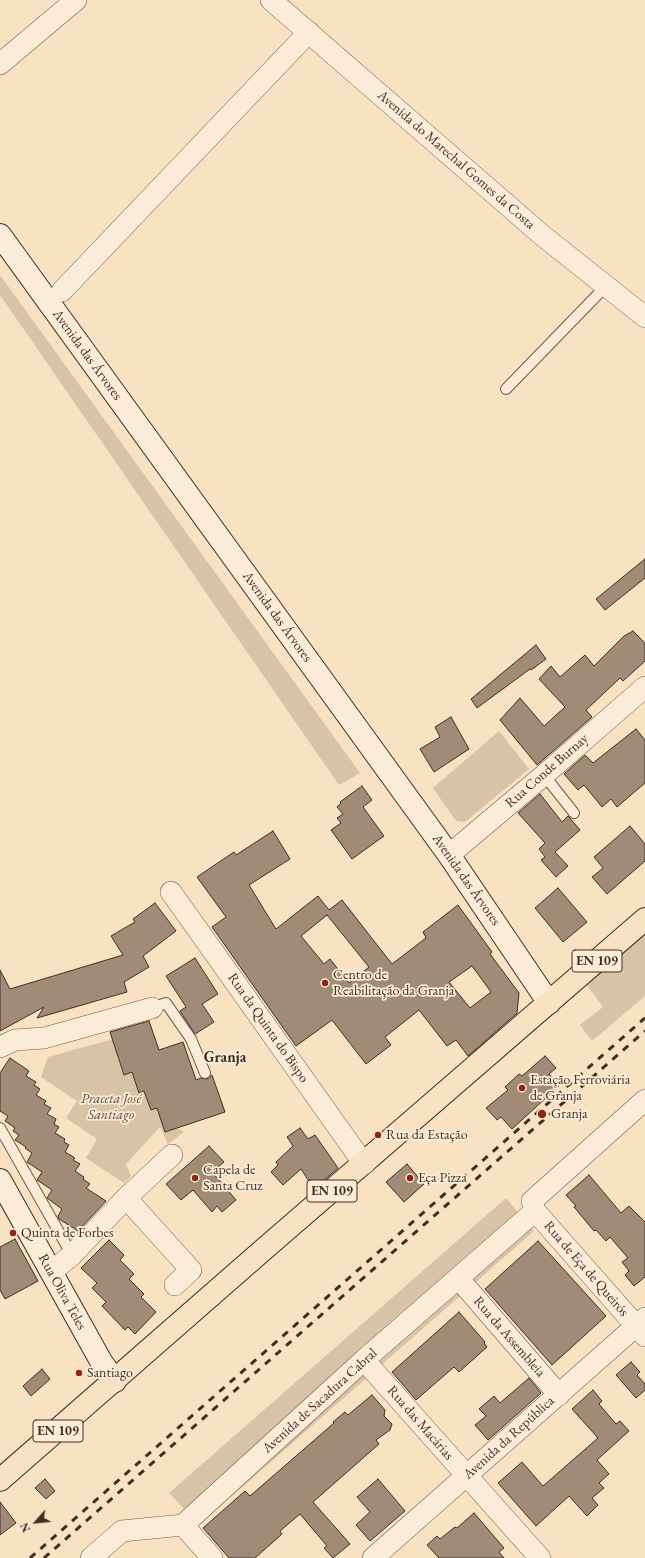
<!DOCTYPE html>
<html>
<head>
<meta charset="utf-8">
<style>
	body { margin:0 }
	#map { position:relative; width:645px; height:1558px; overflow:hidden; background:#f8e2c2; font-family:"EB Garamond",serif }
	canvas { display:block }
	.north { position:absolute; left:16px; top:1502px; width:40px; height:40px; -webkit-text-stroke:3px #faecd7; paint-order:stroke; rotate:243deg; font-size:11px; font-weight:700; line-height:16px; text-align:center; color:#402e23 }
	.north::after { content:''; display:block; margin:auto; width:14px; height:18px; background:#402e23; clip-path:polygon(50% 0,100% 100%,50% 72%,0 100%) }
</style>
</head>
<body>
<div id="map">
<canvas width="645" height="1558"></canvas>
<div class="north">N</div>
</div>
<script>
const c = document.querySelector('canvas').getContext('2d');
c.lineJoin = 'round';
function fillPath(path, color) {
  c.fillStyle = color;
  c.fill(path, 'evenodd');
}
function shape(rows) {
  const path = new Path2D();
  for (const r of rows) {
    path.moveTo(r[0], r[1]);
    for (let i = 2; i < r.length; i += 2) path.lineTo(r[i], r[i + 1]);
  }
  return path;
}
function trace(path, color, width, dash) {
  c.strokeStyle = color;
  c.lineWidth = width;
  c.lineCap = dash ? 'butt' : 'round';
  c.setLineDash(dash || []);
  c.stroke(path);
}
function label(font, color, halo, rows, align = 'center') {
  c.font = font + ' "EB Garamond",serif';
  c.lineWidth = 3.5;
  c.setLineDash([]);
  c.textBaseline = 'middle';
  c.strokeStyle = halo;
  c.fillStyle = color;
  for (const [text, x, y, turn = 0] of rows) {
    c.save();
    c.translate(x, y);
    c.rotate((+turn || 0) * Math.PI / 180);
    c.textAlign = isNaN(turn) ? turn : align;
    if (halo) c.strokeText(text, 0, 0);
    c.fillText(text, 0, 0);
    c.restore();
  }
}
const green = shape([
	[0,275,360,773,339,785,0,295],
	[499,731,529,769,465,822,456,821,433,788],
	[645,929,645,996,592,1041,580,1025,603,1007,584,981],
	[113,1039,122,1072,135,1068,147,1088,159,1104,171,1125,184,1132,168,1144,160,1127,126,1164,131,1176,124,1183,86,1158,97,1139,66,1118,77,1101,41,1077,48,1057],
	[506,1198,534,1231,199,1525,169,1493]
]);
const building = shape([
	[645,559,645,578,605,610,596,599,645,559],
	[633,631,645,643,645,661,623,681,620,678,586,710,592,717,537,765,500,720,520,698,544,726,565,707,539,679,551,666,560,677,585,655,594,666,624,636,633,631],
	[536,645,546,659,531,670,530,669,477,708,471,699,536,645],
	[451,717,469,749,434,772,420,749,440,737,435,727,451,717],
	[636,729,645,740,645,783,617,807,611,799,602,807,584,785,578,790,564,774,585,755,593,763,636,729],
	[362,786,372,800,363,807,384,836,352,859,331,830,341,823,337,818,343,814,337,807,341,803,340,802,362,786],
	[540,794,562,822,568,816,580,830,555,852,568,866,556,877,541,860,545,857,539,849,545,843,518,813,540,794],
	[630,826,645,844,645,861,607,894,592,877,603,868,594,857,630,826],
	[273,831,290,859,249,885,276,929,318,896,329,910,342,900,392,964,426,938,423,932,458,905,492,952,490,954,519,993,517,1013,468,1056,456,1040,447,1046,419,1010,385,1037,391,1045,366,1064,332,1020,296,1046,212,927,226,917,197,877,234,852,236,855,273,831],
	[327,915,369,967,349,983,330,959,324,964,301,936,327,915],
	[472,966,491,992,470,1008,449,982,472,966],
	[558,888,587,922,563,942,535,908,558,888],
	[155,903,176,931,143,956,149,967,124,982,127,992,37,1018,44,1007,0,1031,0,970,10,989,123,955,111,936,135,922,133,919,155,903],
	[195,958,218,994,202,1004,214,1022,195,1034,180,1011,186,1007,166,976,195,958],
	[149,1021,159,1050,183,1042,196,1080,201,1078,207,1079,212,1075,225,1112,165,1132,157,1108,151,1110,144,1091,139,1093,132,1072,124,1075,110,1032,149,1021],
	[545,1056,556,1068,549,1074,559,1086,512,1129,501,1117,497,1120,486,1108,508,1090,505,1087,519,1074,522,1076,545,1056],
	[10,1058,29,1071,26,1076,36,1082,34,1085,40,1089,36,1095,46,1101,44,1104,51,1108,47,1114,56,1119,54,1124,59,1127,55,1133,65,1139,64,1142,69,1145,65,1152,75,1158,73,1160,80,1164,75,1171,84,1177,83,1179,90,1184,86,1188,106,1201,78,1231,59,1219,58,1216,62,1209,47,1198,52,1190,37,1180,42,1172,27,1162,32,1153,25,1148,26,1147,15,1140,19,1135,13,1131,15,1128,5,1121,8,1116,0,1111,0,1073,10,1058],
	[300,1128,308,1139,315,1135,338,1168,314,1189,301,1169,283,1185,271,1172,278,1165,276,1162,293,1146,287,1137,300,1128],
	[209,1146,224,1162,212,1172,236,1200,222,1212,217,1206,212,1212,193,1190,181,1200,166,1184,209,1146],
	[407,1164,424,1184,404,1202,386,1182,407,1164],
	[589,1175,621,1213,629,1206,645,1222,645,1277,634,1286,625,1275,629,1271,622,1262,628,1258,610,1237,606,1241,596,1230,594,1231,574,1207,576,1206,566,1195,589,1175],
	[15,1239,38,1281,5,1299,0,1290,0,1247,15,1239],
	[109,1240,124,1255,120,1260,134,1274,129,1279,144,1294,141,1297,156,1312,135,1334,128,1327,125,1330,102,1306,106,1302,92,1288,97,1283,81,1268,109,1240],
	[538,1241,606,1316,552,1365,485,1289,538,1241],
	[459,1312,485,1342,484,1343,487,1347,459,1372,454,1367,416,1400,392,1372,459,1312],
	[631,1362,640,1372,637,1375,645,1384,645,1390,636,1398,616,1375,631,1362],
	[42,1369,50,1379,31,1396,23,1386,42,1369],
	[529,1378,541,1393,488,1440,475,1425,486,1416,479,1409,494,1396,500,1403,529,1378],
	[593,1390,602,1401,599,1404,616,1424,620,1421,629,1431,597,1460,609,1474,599,1483,604,1488,592,1498,598,1505,587,1516,569,1496,536,1526,498,1483,522,1462,543,1486,598,1438,572,1409,593,1390],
	[372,1395,385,1410,384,1416,392,1424,390,1430,376,1440,379,1444,313,1502,350,1544,333,1558,324,1548,327,1546,300,1514,280,1531,282,1534,255,1558,229,1558,203,1528,245,1491,250,1496,334,1423,333,1422,345,1412,348,1415,372,1395],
	[45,1479,55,1491,46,1499,35,1488,45,1479],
	[378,1479,405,1511,370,1541,356,1525,370,1512,357,1497,378,1479],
	[0,1502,16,1523,0,1535,0,1502],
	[474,1513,504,1548,499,1552,504,1558,439,1558,427,1545,437,1536,440,1539,455,1527,457,1528,474,1513]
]);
const lane = shape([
	[506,389,606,286],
	[544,775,574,813],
	[152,1008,166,1003,191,1039,205,1073],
	[0,1128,72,1255]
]);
const street = shape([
	[271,0,543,236,645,317],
	[0,64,76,0],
	[62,291,309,32],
	[449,855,544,775,645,687],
	[171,892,364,1164],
	[0,1047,15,1040,44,1038,152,1008],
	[645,1100,532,1201,535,1211,645,1336],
	[126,1198,191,1270,175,1285],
	[51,1272,72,1255,126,1198,172,1155],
	[459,1279,559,1395],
	[364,1360,540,1558],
	[183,1525,212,1558],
	[91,1558,122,1531,183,1525,364,1360,535,1211],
	[373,1558,645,1318]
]);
const secondary = shape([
	[0,235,449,855,549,1003],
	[0,1180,102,1363,115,1381]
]);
const primary = shape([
	[0,1480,263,1250,645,919]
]);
const rail = shape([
	[30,1558,645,1018],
	[44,1558,645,1031]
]);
const markers = [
	[325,983,4,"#8f2418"],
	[522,1088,4,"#8f2418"],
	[542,1114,5,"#8f2418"],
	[378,1135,4,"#8f2418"],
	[195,1178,4,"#8f2418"],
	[410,1178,4,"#8f2418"],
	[13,1233,4,"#8f2418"],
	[79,1373,4,"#8f2418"]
];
const shields = [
	[597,961,50],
	[332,1191,50],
	[58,1431,50]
];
const shieldNames = [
	["EN 109",597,961],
	["EN 109",332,1191],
	["EN 109",58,1431]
];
const streetNames = [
	["Avenida do Marechal Gomes da Costa",456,160,41],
	["Avenida das Árvores",87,355,54],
	["Avenida das Árvores",277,617,54],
	["Rua Conde Burnay",547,771,-41],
	["Avenida das Árvores",466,880,55],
	["Rua da Quinta do Bispo",268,1028,55],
	["Rua de Eça de Queirós",586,1269,49],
	["Rua Oliva Teles",62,1292,61],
	["Rua da Assembleia",509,1337,49],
	["Avenida de Sacadura Cabral",320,1401,-42],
	["Rua das Macárias",420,1423,49],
	["Avenida da República",509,1438,-42]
];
const poiNames = [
	["Centro de",333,975],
	["Reabilitação da Granja",333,991],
	["Estação Ferroviária",530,1080],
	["de Granja",530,1096],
	["Granja",551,1114],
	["Rua da Estação",386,1135],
	["Capela de",203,1170],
	["Santa Cruz",203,1186],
	["Eça Pizza",418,1178],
	["Quinta de Forbes",21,1233],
	["Santiago",87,1373]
];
const parkNames = [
	["Praceta José",111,1099],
	["Santiago",111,1115]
];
const neighbourhoodNames = [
	["Granja",225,1058]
];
fillPath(green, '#d9c3a7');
fillPath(building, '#a08c76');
trace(building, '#402e23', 1);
trace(lane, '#6e5b4b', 12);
trace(street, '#6e5b4b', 22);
trace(secondary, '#402e23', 24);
trace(primary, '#402e23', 24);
trace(lane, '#faecd7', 10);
trace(street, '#faecd7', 21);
trace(secondary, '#faecd7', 22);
trace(primary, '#f8e2c2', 22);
trace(rail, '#402e23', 3, [7, 7]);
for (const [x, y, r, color] of markers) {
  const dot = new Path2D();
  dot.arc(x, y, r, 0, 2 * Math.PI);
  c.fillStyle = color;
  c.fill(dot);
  trace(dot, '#faecd7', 1.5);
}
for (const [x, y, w] of shields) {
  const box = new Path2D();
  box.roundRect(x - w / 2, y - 11, w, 22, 3);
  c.fillStyle = '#faecd7';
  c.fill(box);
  trace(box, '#402e23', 1);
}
label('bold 13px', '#402e23', null, shieldNames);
label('14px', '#402e23', '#faecd7', streetNames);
label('14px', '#402e23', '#faecd7', poiNames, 'left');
label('italic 14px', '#5f4c3d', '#faecd7', parkNames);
label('bold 15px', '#402e23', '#faecd7', neighbourhoodNames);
</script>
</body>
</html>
